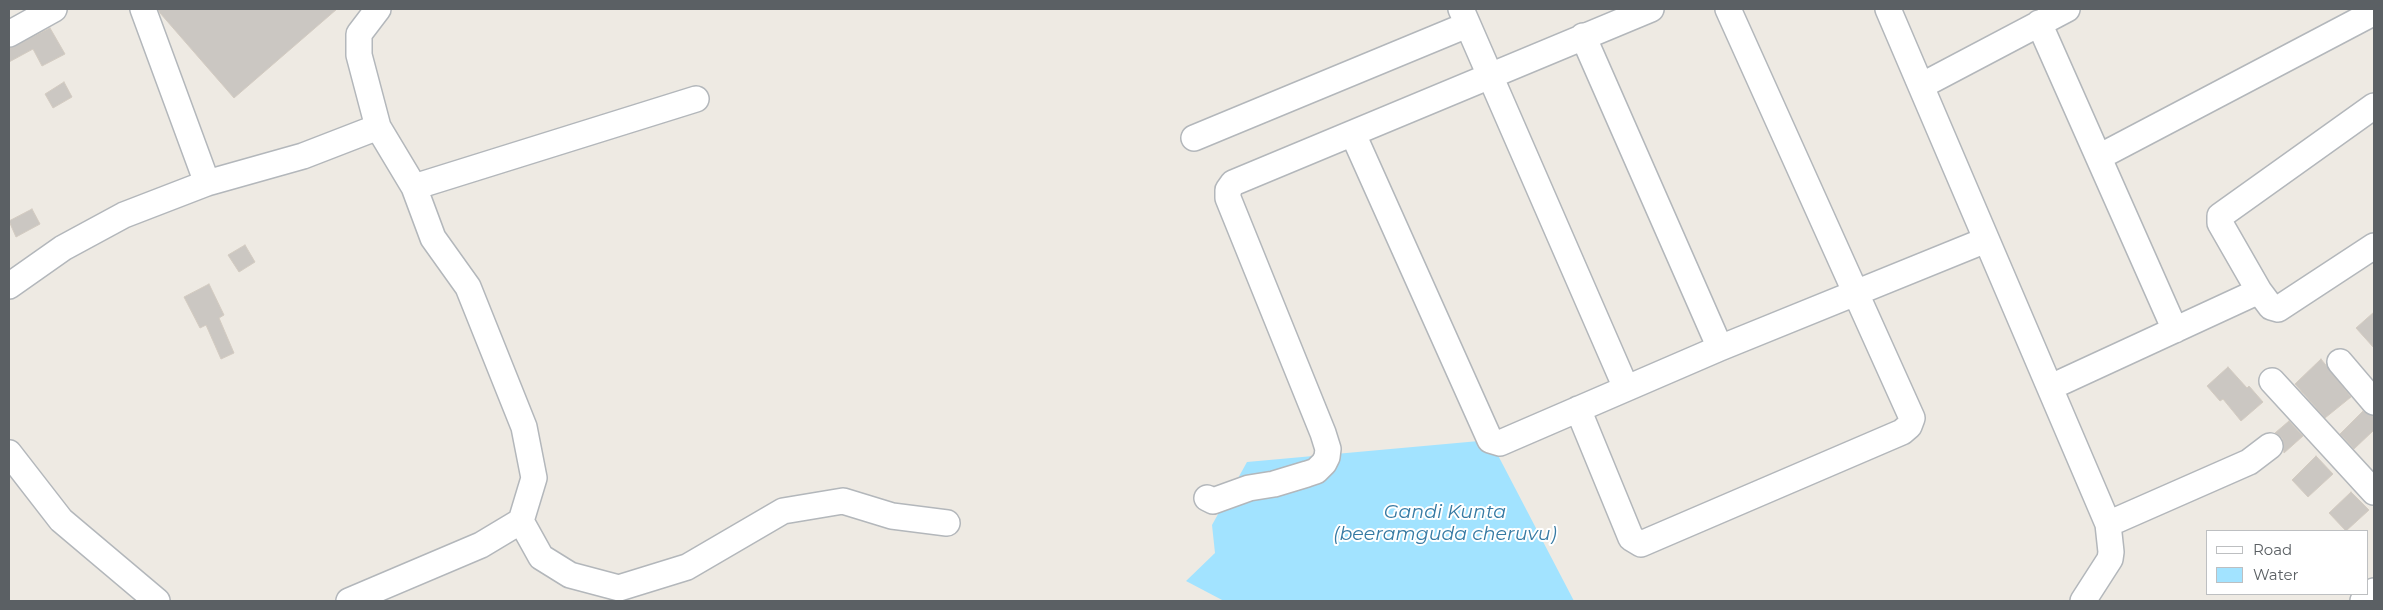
<!DOCTYPE html>
<html>
<head>
<meta charset="utf-8">
<style>
	body { margin:0 }
	#map { position:relative; width:2383px; height:610px; overflow:hidden; background:#eeeae3; font-family:Montserrat,sans-serif }
	canvas { display:block }
	.frame { position:absolute; inset:0; border:10px solid #5b6064; pointer-events:none }
	.legend { position:absolute; left:2206px; top:530px; width:162px; height:65px; box-sizing:border-box; background:#fff; border:1px solid #bdbfc1; margin:0; padding:6px 9px; list-style:none; font-size:15px; color:#5b6064 }
	.legend li { display:flex; align-items:center; gap:10px; height:25px }
	.legend b { width:25px; border:1px solid #bdbfc1 }
</style>
</head>
<body>
<div id="map">
<canvas width="2383" height="610"></canvas>
<div class="frame"></div>
<ul class="legend">
<li><b style="height:6px;background:#fff"></b>Road</li>
<li><b style="height:14px;background:#a2e3ff"></b>Water</li>
</ul>
</div>
<script>
const c = document.querySelector('canvas').getContext('2d');
c.lineJoin = 'round';
function fillPath(path, color) {
  c.fillStyle = color;
  c.fill(path, 'evenodd');
}
function shape(rows) {
  const path = new Path2D();
  for (const r of rows) {
    path.moveTo(r[0], r[1]);
    for (let i = 2; i < r.length; i += 2) path.lineTo(r[i], r[i + 1]);
  }
  return path;
}
function trace(path, color, width, dash) {
  c.strokeStyle = color;
  c.lineWidth = width;
  c.lineCap = dash ? 'butt' : 'round';
  c.setLineDash(dash || []);
  c.stroke(path);
}
function label(font, color, halo, rows, align = 'center') {
  c.font = font + ' Montserrat,sans-serif';
  c.lineWidth = 4;
  c.setLineDash([]);
  c.textBaseline = 'middle';
  c.strokeStyle = halo;
  c.fillStyle = color;
  for (const [text, x, y, turn = 0] of rows) {
    c.save();
    c.translate(x, y);
    c.rotate((+turn || 0) * Math.PI / 180);
    c.textAlign = isNaN(turn) ? turn : align;
    if (halo) c.strokeText(text, 0, 0);
    c.fillText(text, 0, 0);
    c.restore();
  }
}
const water = shape([
	[1490,440,1574,601,1224,601,1186,581,1215,553,1212,525,1247,462]
]);
const building = shape([
	[158,9,337,9,234,98,160,13,158,9],
	[50,28,65,54,42,66,33,49,9,62,9,48,50,28],
	[64,82,72,97,53,108,45,94,64,82],
	[32,209,40,224,16,237,9,221,32,209],
	[245,245,255,262,239,272,228,255,245,245],
	[209,284,224,315,219,318,234,353,221,359,206,325,200,328,184,297,209,284],
	[2374,312,2374,348,2356,328,2374,312],
	[2321,359,2351,397,2325,418,2295,384,2321,359],
	[2228,367,2247,388,2249,386,2263,402,2241,421,2223,399,2220,401,2207,386,2228,367],
	[2363,411,2374,416,2374,430,2354,449,2340,434,2363,411],
	[2289,421,2303,436,2284,453,2282,438,2275,433,2289,421],
	[2316,456,2333,474,2308,497,2292,480,2316,456],
	[2351,492,2369,510,2346,531,2329,513,2351,492]
]);
const minor = shape([
	[143,9,207,183],
	[1461,9,1626,388],
	[1888,9,2108,524,2111,552,2110,559,2083,601],
	[2039,23,2175,330],
	[9,34,54,9],
	[1583,36,1720,348],
	[1921,86,2067,9],
	[1353,134,1490,440,1500,443,1720,348,1986,240],
	[1194,138,1467,25],
	[2099,157,2369,15,2374,10],
	[414,187,696,99],
	[9,286,63,248,124,215,207,183,303,156,378,127],
	[2259,291,2220,223,2220,216,2374,106],
	[2340,362,2374,402],
	[2272,381,2374,492],
	[2051,387,2259,291,2271,307,2278,309,2374,246],
	[1578,409,1631,538,1641,544,1902,432,1909,426,1912,418,1728,9],
	[9,453,61,520,157,601],
	[1207,498,1213,501,1249,488,1274,484,1307,474,1316,471,1324,463,1327,457,1328,449,1323,433,1228,198,1228,190,1233,183,1651,9],
	[521,521,541,557,570,575,619,588,687,567,783,511,843,501,892,516,947,523],
	[2108,524,2249,462,2270,446],
	[349,601,481,545,521,521,534,478,524,427,468,287,433,238,414,187,378,127,359,55,359,34,378,9],
	[2363,601,2374,591]
]);
const waterNames = [
	["Gandi Kunta",1445,512],
	["(beeramguda cheruvu)",1445,534]
];
fillPath(water, '#a2e3ff');
fillPath(building, '#cbc7c2');
trace(building, '#d3cbc1', 1);
trace(minor, '#b3b7bb', 28);
trace(minor, '#fff', 25);
label('italic 19px', '#367aa3', '#fff', waterNames);
</script>
</body>
</html>
